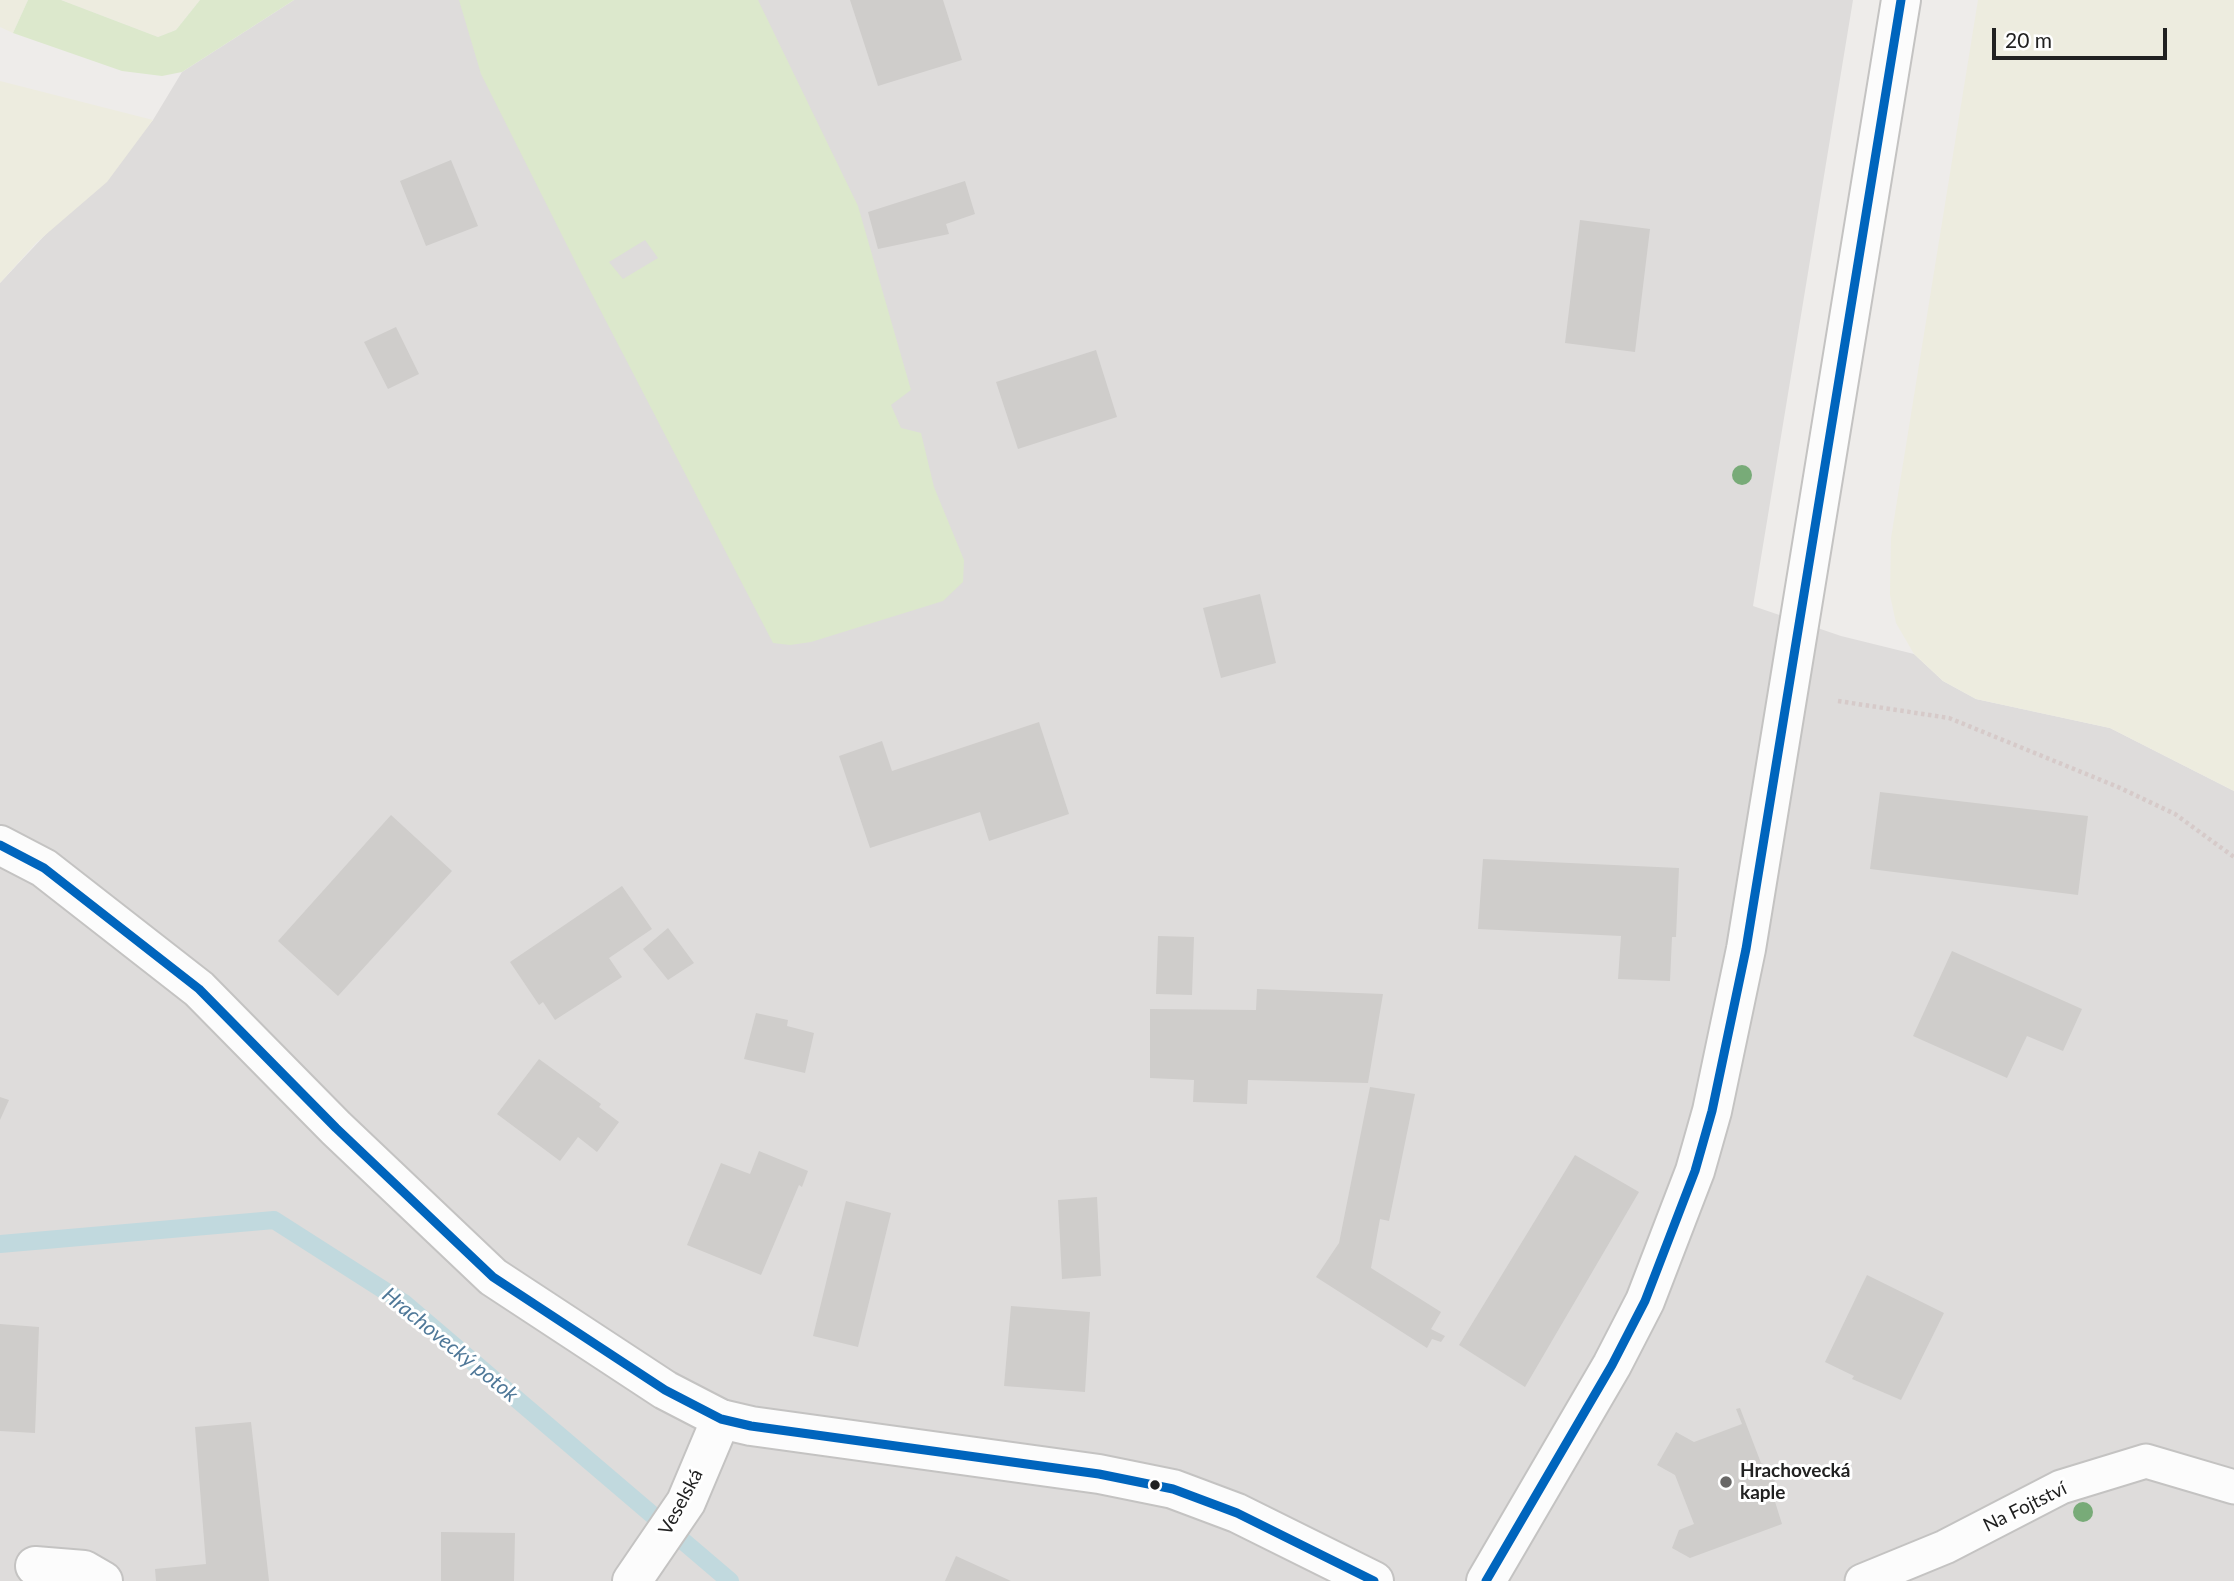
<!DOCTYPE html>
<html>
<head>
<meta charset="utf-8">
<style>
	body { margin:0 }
	#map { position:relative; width:2234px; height:1581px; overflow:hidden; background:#eeecea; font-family:Lato,sans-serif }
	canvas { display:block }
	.scale { position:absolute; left:1992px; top:28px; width:175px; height:32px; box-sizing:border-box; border:4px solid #212121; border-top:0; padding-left:9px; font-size:21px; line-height:24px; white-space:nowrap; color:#212121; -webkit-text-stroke:5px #fff; paint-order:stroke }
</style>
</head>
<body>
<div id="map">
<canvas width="2234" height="1581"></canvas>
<div class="scale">20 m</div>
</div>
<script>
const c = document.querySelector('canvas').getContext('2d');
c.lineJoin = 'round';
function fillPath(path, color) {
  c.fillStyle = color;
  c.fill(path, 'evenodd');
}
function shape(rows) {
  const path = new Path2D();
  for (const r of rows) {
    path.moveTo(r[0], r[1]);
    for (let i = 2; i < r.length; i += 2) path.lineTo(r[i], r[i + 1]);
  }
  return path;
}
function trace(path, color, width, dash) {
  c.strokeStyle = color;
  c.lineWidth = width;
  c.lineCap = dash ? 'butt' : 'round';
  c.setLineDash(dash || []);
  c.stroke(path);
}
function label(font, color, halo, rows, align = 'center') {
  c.font = font + ' Lato,sans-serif';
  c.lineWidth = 6;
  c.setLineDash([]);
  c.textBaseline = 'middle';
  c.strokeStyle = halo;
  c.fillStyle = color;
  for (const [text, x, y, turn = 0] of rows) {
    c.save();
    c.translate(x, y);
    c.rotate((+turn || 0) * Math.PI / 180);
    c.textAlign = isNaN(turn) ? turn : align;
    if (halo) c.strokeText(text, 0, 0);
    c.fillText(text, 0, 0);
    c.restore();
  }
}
const residential = shape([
	[294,0,1853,0,1753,606,1841,636,1914,654,1943,681,1976,699,2110,728,2234,791,2234,1581,0,1581,0,283,153,120,182,72]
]);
const farmland = shape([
	[0,0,28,0,13,33,0,27],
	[61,0,200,0,176,30,158,37],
	[1978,0,2234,0,2234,791,2110,728,1976,699,1943,681,1914,654,1896,623,1890,595,1891,538],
	[0,81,153,120,107,182,36,243,0,283]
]);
const grass = shape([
	[28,0,61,0,158,37,176,30,200,0,294,0,182,72,162,76,122,71,13,33],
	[459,0,758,0,858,206,911,390,891,405,901,428,921,433,934,487,964,560,963,582,943,601,811,642,790,645,773,643,580,271,481,74],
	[645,240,658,258,623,279,609,262]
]);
const stream = shape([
	[0,1244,274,1220,404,1303,730,1581]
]);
const building = shape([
	[850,0,943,0,962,60,878,86],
	[451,160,478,226,426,246,400,181],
	[965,181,975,214,946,224,949,234,878,249,868,212],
	[1580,220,1650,229,1635,352,1565,343],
	[396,327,419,374,388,389,364,342],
	[1096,350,1117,417,1018,449,996,382],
	[1260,594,1276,663,1221,678,1203,608],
	[1039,722,1069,814,989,841,980,812,870,848,839,756,882,741,892,771],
	[1880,792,2088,816,2078,895,1870,869],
	[391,815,452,871,338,996,278,941],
	[1483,859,1679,868,1676,937,1672,937,1670,981,1618,979,1621,936,1478,929],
	[622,886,652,929,609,958,622,977,555,1020,543,1002,539,1005,510,962],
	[668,928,694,963,668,980,643,949],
	[1158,936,1194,937,1192,995,1156,994],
	[1952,951,2082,1009,2063,1051,2027,1036,2007,1078,1913,1036],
	[1257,989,1383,994,1368,1083,1248,1080,1247,1104,1193,1102,1194,1080,1150,1078,1150,1009,1256,1010],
	[756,1013,788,1020,787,1026,814,1033,805,1073,744,1059],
	[539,1059,601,1104,599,1107,619,1122,597,1152,578,1137,560,1161,497,1114],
	[1370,1087,1415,1094,1389,1221,1380,1219,1371,1268,1441,1312,1431,1329,1445,1336,1441,1342,1432,1339,1427,1348,1316,1277,1339,1243],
	[0,1097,9,1100,0,1120],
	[759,1151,808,1171,802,1187,799,1185,761,1275,687,1245,721,1163,750,1174],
	[1575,1155,1639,1192,1525,1387,1459,1345],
	[1097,1197,1101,1276,1062,1279,1058,1200],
	[846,1201,891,1213,858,1347,813,1336],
	[1867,1275,1944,1313,1901,1400,1852,1379,1854,1376,1825,1362],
	[1011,1306,1090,1312,1085,1392,1004,1386],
	[0,1324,39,1327,35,1433,0,1431],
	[1740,1408,1761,1463,1779,1471,1771,1489,1782,1524,1690,1558,1672,1548,1679,1530,1694,1524,1675,1475,1657,1465,1676,1432,1694,1442,1742,1424,1736,1409],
	[251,1422,269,1581,156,1581,155,1569,206,1564,195,1427],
	[441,1532,515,1533,514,1581,441,1581],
	[956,1556,1011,1581,945,1581]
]);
const path = shape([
	[1838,701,1949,718,2118,787,2175,814,2234,857]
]);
const service = shape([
	[1862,1581,1945,1547,2061,1487,2146,1461,2234,1487]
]);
const minor = shape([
	[35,1566,84,1570,103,1581],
	[632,1581,686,1502,721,1419]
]);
const tertiary = shape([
	[0,845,44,868,199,989,336,1128,493,1277,665,1390,721,1419,751,1426,1099,1474,1173,1489,1237,1513,1374,1581],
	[1486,1581,1612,1365,1645,1301,1695,1171,1712,1111,1746,949,1901,0]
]);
const bus1 = shape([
	[0,845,44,868,199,989,336,1128,493,1277,665,1390,721,1419,751,1426,1099,1474,1173,1489,1237,1513,1374,1581],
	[1486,1581,1612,1365,1645,1301,1695,1171,1712,1111,1746,949,1901,0]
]);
const trees = [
	[1742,475],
	[2083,1512]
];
const markers = [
	[1726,1482,7,"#696867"],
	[1155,1485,6,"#212121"]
];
const poiNames = [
	["Hrachovecká",1740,1471],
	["kaple",1740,1493]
];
const streetNames = [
	["Veselská",681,1502,-62],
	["Na Fojtství",2025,1507,-26]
];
const waterNames = [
	["Hrachovecký potok",450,1345,39]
];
fillPath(residential, '#dedcdb');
fillPath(farmland, '#edecdf');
fillPath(grass, '#dce8cc');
trace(stream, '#c1d9de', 18);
fillPath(building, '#cfcdcb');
trace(service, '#c4c3c2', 37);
trace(minor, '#c4c3c2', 42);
trace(tertiary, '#c4c3c2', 42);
trace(path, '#d6cac9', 4.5, [3.5, 3.5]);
trace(service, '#fcfcfc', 33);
trace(minor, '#fcfcfc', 38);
trace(tertiary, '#fcfcfc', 38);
trace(bus1, '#0065bd', 9);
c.fillStyle = '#78ab78';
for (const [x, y] of trees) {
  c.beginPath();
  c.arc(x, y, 10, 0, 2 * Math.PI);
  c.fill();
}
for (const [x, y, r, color] of markers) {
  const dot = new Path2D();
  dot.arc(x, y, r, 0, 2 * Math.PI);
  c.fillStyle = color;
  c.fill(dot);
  trace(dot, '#fff', 2.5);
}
label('bold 19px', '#212121', '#fff', poiNames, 'left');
label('19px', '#212121', '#fff', streetNames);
label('italic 21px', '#4f7898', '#fff', waterNames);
</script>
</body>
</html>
